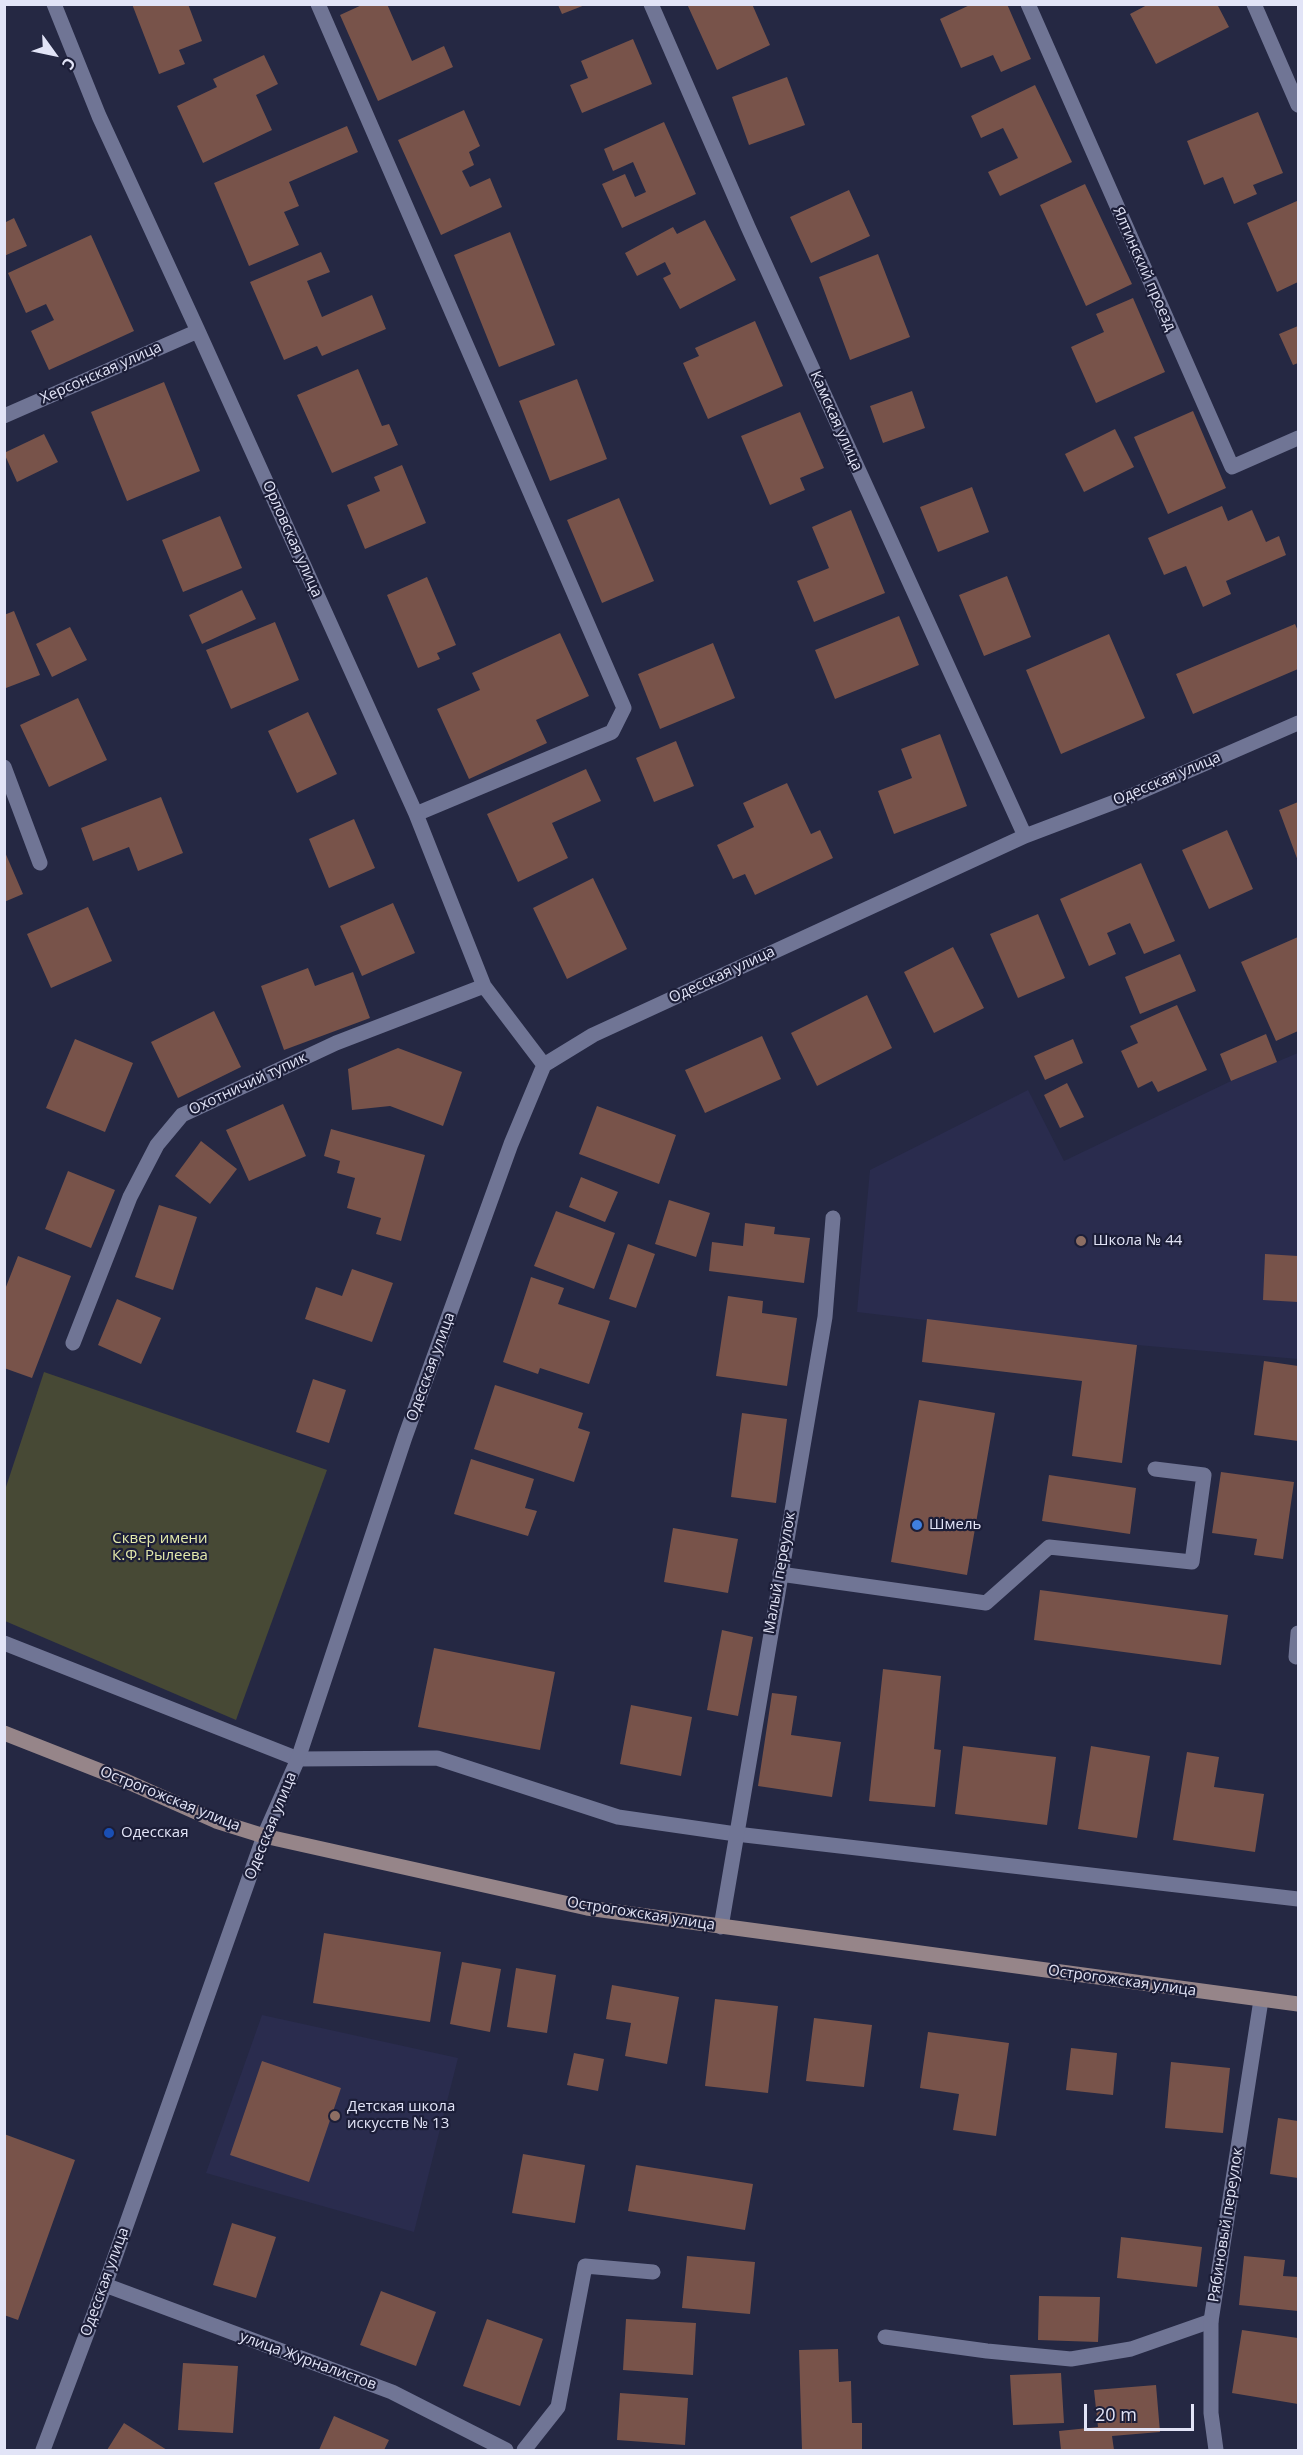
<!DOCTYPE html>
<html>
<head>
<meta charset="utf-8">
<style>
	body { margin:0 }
	#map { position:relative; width:1303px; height:2455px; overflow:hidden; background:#252843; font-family:"Open Sans",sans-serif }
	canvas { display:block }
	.frame { position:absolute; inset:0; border:6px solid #e2e4f7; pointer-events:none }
	.north { position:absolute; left:24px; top:24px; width:60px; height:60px; -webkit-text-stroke:4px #1c1e38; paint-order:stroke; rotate:123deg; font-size:16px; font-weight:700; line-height:24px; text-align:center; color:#e2e4f7 }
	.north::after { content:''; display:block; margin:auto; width:21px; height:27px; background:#e2e4f7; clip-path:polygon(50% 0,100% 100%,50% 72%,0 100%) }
	.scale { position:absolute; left:1084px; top:2404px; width:110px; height:27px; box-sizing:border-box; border:3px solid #e2e4f7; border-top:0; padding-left:8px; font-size:18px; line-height:21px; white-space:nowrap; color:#e2e4f7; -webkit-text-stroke:4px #1c1e38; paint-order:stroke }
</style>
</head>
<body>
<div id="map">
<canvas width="1303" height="2455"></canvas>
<div class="frame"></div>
<div class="north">С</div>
<div class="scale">20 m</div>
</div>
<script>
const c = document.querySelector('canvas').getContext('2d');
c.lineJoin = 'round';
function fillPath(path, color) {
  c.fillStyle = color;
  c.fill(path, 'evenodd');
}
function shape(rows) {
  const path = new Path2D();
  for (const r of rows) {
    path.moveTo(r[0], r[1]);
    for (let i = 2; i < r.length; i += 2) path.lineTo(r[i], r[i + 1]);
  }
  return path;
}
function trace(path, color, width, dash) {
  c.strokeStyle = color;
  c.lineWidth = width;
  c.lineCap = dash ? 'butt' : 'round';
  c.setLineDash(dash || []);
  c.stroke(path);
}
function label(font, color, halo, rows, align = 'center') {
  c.font = font + ' "Open Sans",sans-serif';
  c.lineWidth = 4.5;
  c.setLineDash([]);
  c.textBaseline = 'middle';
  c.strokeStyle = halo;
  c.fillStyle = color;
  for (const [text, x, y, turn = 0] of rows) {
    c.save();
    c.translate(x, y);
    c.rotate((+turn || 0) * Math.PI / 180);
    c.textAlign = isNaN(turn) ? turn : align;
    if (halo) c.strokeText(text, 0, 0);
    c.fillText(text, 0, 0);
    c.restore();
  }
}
const built = shape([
	[1298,1053,1298,1359,1137,1345,857,1312,870,1170,1028,1090,1064,1161,1231,1081],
	[262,2015,458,2058,414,2232,206,2173]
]);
const green = shape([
	[44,1372,327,1470,236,1720,5,1621,5,1490]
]);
const building = shape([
	[132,4,188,4,202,41,179,50,185,64,159,74],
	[364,4,387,4,412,61,444,46,453,67,378,101,340,15],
	[687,4,752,4,770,45,717,70],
	[972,4,1007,4,1031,59,1001,72,993,55,961,68,940,19],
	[1149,4,1217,4,1229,27,1156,64,1130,14],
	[558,5,585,5,562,14],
	[633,39,652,84,582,113,570,85,588,78,581,61],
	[264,55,278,84,256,95,272,130,203,163,177,106,217,87,213,79],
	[787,77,805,125,749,145,732,97],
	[1035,85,1072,162,1000,196,988,172,1018,158,1003,128,981,138,971,116],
	[464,110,480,146,469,152,474,165,462,171,470,187,490,178,502,207,441,235,398,140],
	[1258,112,1283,173,1253,185,1257,194,1234,204,1223,177,1204,185,1187,141],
	[664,122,696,194,622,228,602,184,625,174,635,197,646,192,633,162,613,171,604,149],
	[347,126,358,152,289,182,299,206,284,212,299,245,249,266,214,183],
	[1085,184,1132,284,1086,306,1040,205],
	[849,190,870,236,811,263,790,217],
	[1297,201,1298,282,1277,292,1247,223],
	[14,218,27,246,4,256,4,223],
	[705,220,736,280,680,309,663,278,671,274,665,262,637,276,625,253,673,227,677,234],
	[510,232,555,345,499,367,454,255],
	[91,235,134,331,49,370,31,331,54,320,46,304,26,313,8,273],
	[321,252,330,272,307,281,322,317,372,295,386,329,322,356,317,346,284,360,250,282],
	[878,254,910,337,850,360,819,277],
	[1133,298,1165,372,1096,403,1071,347,1104,332,1096,314],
	[755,321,783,386,708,419,683,363,699,356,695,348],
	[1298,326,1298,363,1293,365,1279,334],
	[358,369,382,426,389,424,398,445,332,473,297,395],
	[577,379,607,459,550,481,519,401],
	[164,382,200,471,127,501,91,412],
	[912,391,925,428,883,443,870,406],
	[1193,411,1226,488,1168,514,1134,437],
	[800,412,824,468,800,478,805,490,770,505,741,436],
	[1115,429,1134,467,1084,492,1065,454],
	[44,434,58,462,17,482,4,453],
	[402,465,426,523,365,549,347,505,380,491,374,477],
	[972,487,989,532,938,552,920,507],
	[619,498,654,581,602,603,567,520],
	[1222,506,1228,521,1252,510,1266,542,1279,536,1286,555,1226,581,1231,594,1203,607,1186,566,1164,575,1148,538],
	[851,510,885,593,814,622,797,581,829,568,812,527],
	[220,516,242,568,183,592,162,540],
	[1007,576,1031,637,984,656,959,595],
	[427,577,456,645,437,653,440,659,418,668,387,595],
	[242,590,256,619,202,644,189,615],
	[14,611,40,675,6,688,4,615],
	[899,616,919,665,835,699,815,650],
	[275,622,299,680,231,709,206,650],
	[1295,624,1298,631,1298,669,1193,714,1176,674],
	[70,627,87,660,52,677,36,644],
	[560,633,589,696,536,720,547,743,469,779,437,709,480,690,472,673],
	[1109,634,1145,718,1061,754,1026,670],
	[713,643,735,698,660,729,638,674],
	[78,698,107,760,49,787,20,725],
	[308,712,337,774,297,793,268,731],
	[940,734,967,806,894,834,878,791,912,778,901,749],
	[676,741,694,786,654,802,636,758],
	[586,769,601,801,552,823,568,858,518,882,487,814],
	[787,783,811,834,820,830,833,858,755,895,745,874,733,879,717,845,754,827,743,803],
	[161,797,183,853,138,871,129,847,93,861,81,828],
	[1298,802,1298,861,1279,810],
	[354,819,375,868,329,888,309,839],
	[1227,830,1253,889,1209,909,1182,850],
	[4,850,23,894,4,902],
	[1141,863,1175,941,1144,954,1130,923,1107,933,1116,954,1089,966,1060,899],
	[593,878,627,949,567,979,533,908],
	[393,903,415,953,362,976,340,926],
	[88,907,112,961,51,988,27,934],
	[1038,914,1065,978,1018,998,990,934],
	[1298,937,1298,1031,1276,1041,1241,962],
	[953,947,984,1008,934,1033,904,972],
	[1180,954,1196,991,1140,1014,1125,977],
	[308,968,315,986,353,972,370,1018,284,1050,261,986],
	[867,995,892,1048,817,1086,791,1033],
	[1177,1005,1207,1070,1158,1092,1152,1081,1138,1088,1121,1051,1138,1043,1130,1026],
	[214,1011,241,1067,178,1098,151,1042],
	[1266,1034,1277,1062,1231,1081,1220,1054],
	[762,1036,781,1079,705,1113,685,1070],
	[75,1039,133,1063,105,1132,46,1108],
	[1073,1039,1083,1063,1045,1080,1034,1056],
	[398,1048,462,1072,443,1126,390,1106,352,1110,348,1069],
	[1067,1083,1084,1117,1060,1128,1044,1095],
	[283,1104,306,1156,249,1181,226,1130],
	[597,1106,676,1135,659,1184,579,1154],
	[331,1129,425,1155,401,1241,376,1234,381,1218,347,1208,355,1178,337,1173,340,1161,324,1156],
	[201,1141,237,1169,210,1204,175,1176],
	[68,1171,115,1190,91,1248,45,1229],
	[581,1177,618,1192,605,1222,569,1207],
	[669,1200,710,1213,696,1257,655,1244],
	[159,1205,197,1217,173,1290,135,1277],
	[556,1211,615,1233,594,1289,534,1266],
	[745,1223,775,1227,774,1234,810,1238,804,1283,709,1271,712,1242,743,1246],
	[628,1244,655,1254,636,1308,609,1299],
	[1265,1254,1298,1256,1298,1302,1263,1300],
	[18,1256,71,1276,32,1378,4,1368,4,1292],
	[352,1269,393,1283,372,1342,305,1319,316,1287,342,1296],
	[531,1277,564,1288,558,1304,610,1321,589,1384,540,1368,538,1374,503,1362],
	[728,1296,763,1301,762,1313,797,1318,787,1386,716,1376],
	[117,1299,161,1318,141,1364,98,1345],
	[927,1319,1137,1345,1122,1463,1072,1456,1082,1381,922,1362],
	[1264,1361,1298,1366,1298,1441,1254,1435],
	[313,1379,346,1390,329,1443,296,1432],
	[495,1385,583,1413,578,1428,590,1432,574,1482,474,1449],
	[919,1400,995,1413,967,1575,891,1562],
	[742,1413,787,1419,776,1503,731,1497],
	[471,1459,534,1479,525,1508,537,1511,528,1536,454,1514],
	[1221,1472,1294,1482,1283,1559,1254,1555,1257,1539,1212,1533],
	[1049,1475,1136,1488,1130,1534,1042,1521],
	[673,1528,738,1539,728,1593,664,1582],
	[1040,1590,1228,1615,1221,1665,1034,1640],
	[722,1630,753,1637,738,1716,707,1710],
	[434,1648,555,1672,540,1750,418,1727],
	[883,1669,941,1676,934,1749,941,1750,935,1807,869,1801],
	[772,1693,797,1696,791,1735,841,1742,832,1797,758,1786],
	[631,1705,692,1717,681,1776,620,1764],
	[963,1746,1056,1757,1047,1825,955,1814],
	[1091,1746,1150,1756,1137,1838,1078,1829],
	[1187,1752,1219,1757,1214,1787,1264,1794,1255,1852,1173,1840],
	[324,1933,441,1952,430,2022,313,2003],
	[462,1962,501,1969,490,2032,450,2024],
	[516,1968,556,1975,547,2033,507,2027],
	[612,1985,679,1997,667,2064,625,2056,631,2023,606,2019],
	[715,1999,778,2006,768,2093,705,2086],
	[814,2018,872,2025,864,2087,806,2081],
	[928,2032,1009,2043,996,2136,953,2130,959,2094,920,2088],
	[1071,2048,1117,2053,1113,2095,1066,2090],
	[574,2053,604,2059,598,2091,567,2085],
	[262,2061,341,2088,309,2182,230,2155],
	[1171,2062,1230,2068,1223,2133,1165,2128],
	[1278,2118,1298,2121,1298,2178,1270,2174],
	[4,2134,75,2160,18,2320,4,2315],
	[523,2154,585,2165,575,2223,512,2213],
	[636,2165,753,2184,745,2230,628,2211],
	[232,2223,276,2237,256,2298,213,2285],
	[1121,2237,1202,2247,1197,2287,1117,2278],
	[687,2256,755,2262,750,2314,682,2308],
	[1244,2256,1285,2260,1283,2276,1298,2277,1298,2311,1239,2305],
	[381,2291,436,2312,416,2366,360,2345],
	[1039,2296,1100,2297,1098,2342,1038,2340],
	[487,2319,543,2339,520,2406,463,2386],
	[626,2319,696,2323,693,2375,623,2370],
	[1242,2330,1298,2338,1298,2404,1232,2393],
	[838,2349,839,2382,851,2381,852,2423,862,2423,862,2450,802,2450,799,2350],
	[183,2363,238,2366,233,2433,178,2430],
	[1061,2373,1064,2423,1013,2425,1010,2375],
	[1156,2385,1160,2432,1112,2436,1114,2450,1061,2450,1059,2431,1098,2427,1094,2390],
	[620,2393,688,2398,685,2445,617,2440],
	[334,2416,389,2440,384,2450,319,2450],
	[124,2423,167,2450,107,2450]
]);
const lane = shape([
	[4,767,40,863],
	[780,1574,986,1603,1049,1547,1192,1562,1204,1475,1155,1469],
	[4,1643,298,1759,437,1758,618,1817,736,1834,1298,1899],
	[1296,1657,1298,1633],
	[885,2337,987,2351,1071,2359,1131,2349,1211,2321],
	[524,2450,558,2407,585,2266,653,2272]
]);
const street = shape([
	[54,4,99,116,198,331,416,814,484,986,544,1065],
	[318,4,624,708,612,732,416,814],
	[651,4,748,227,1025,836],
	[1028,4,1232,467,1298,438],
	[1254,4,1298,105],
	[4,416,198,331],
	[73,1343,130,1197,157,1145,182,1115,336,1043,484,986],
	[721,1927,825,1317,833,1218],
	[105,2285,392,2392,506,2450],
	[43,2450,105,2285,264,1836,298,1759,405,1437,511,1144,544,1065,593,1035,1025,836,1133,795,1298,723],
	[1216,2450,1211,2413,1211,2321,1261,2000]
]);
const secondary = shape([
	[4,1733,126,1781,216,1821,264,1836,587,1908,1298,2004]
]);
const markers = [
	[1081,1241,6,"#8d6e63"],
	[917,1525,6,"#3f7fe0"],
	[109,1833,6,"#1a4fb4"],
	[335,2116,6,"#8d6e63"]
];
const streetNames = [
	["Ялтинский проезд",1144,269,66],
	["Херсонская улица",101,373,-24],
	["Камская улица",836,421,66],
	["Орловская улица",292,539,66],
	["Одесская улица",1167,779,-23],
	["Одесская улица",722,975,-25],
	["Охотничий тупик",248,1084,-25],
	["Одесская улица",431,1367,-70],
	["Малый переулок",780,1573,-80],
	["Острогожская улица",170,1799,22],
	["Одесская улица",271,1826,-68],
	["Острогожская улица",641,1914,9],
	["Острогожская улица",1122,1981,8],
	["Рябиновый переулок",1226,2225,-81],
	["Одесская улица",105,2282,-70],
	["улица Журналистов",308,2361,20]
];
const poiNames = [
	["Школа № 44",1093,1241],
	["Шмель",929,1525],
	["Одесская",121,1833],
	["Детская школа",347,2107],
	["искусств № 13",347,2124]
];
const parkNames = [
	["Сквер имени",160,1539],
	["К.Ф. Рылеева",160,1556]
];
fillPath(built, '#2a2c4e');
fillPath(green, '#474935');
fillPath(building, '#78534a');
trace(lane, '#707595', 15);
trace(street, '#707595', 15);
trace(secondary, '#968589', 15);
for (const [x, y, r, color] of markers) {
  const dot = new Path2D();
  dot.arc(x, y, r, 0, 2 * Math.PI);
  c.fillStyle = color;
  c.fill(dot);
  trace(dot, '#1c1e38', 2);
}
label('15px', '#e2e4f7', '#1c1e38', streetNames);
label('15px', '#e2e4f7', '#1c1e38', poiNames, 'left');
label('15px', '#e4eaab', '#1c1e38', parkNames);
</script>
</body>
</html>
